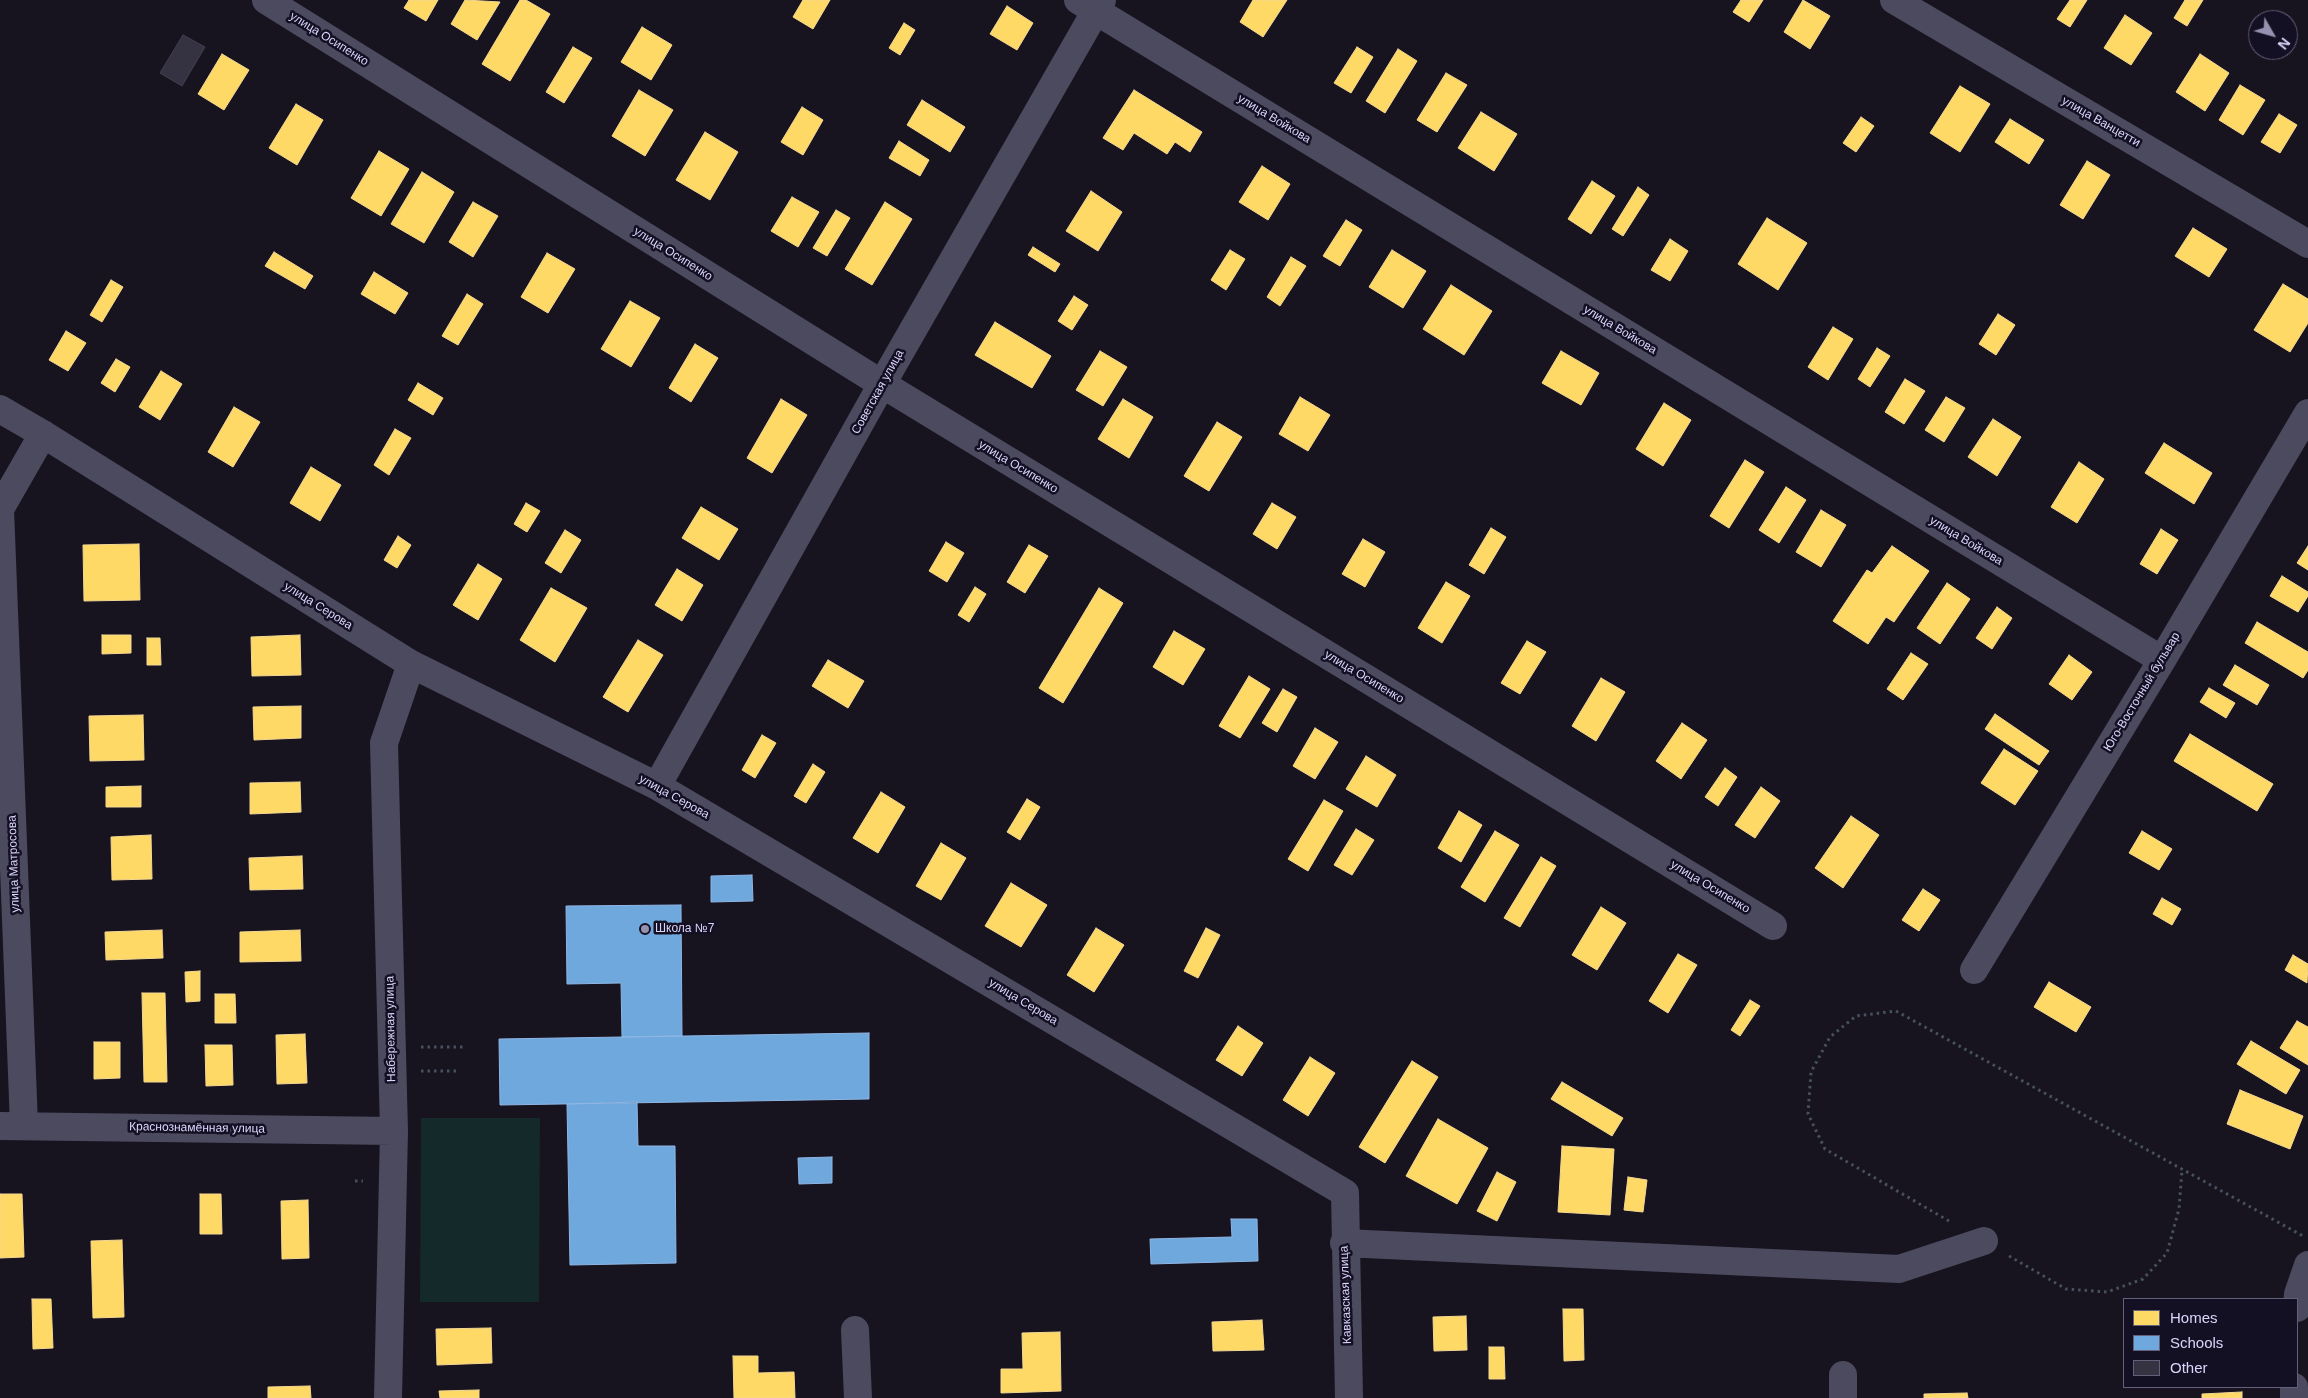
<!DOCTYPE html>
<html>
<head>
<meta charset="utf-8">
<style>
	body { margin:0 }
	#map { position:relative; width:2308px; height:1398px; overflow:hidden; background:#17141f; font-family:Arial,sans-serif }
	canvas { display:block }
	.legend { position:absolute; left:2123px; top:1298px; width:175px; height:90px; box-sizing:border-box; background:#141023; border:1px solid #645f7a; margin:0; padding:6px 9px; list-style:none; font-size:15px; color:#dbd5fc }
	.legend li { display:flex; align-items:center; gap:10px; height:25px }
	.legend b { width:25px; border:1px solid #645f7a }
	.north { position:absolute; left:2248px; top:10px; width:50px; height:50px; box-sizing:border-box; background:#141023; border:1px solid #645f7a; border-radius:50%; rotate:128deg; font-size:14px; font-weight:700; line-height:20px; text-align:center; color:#dbd5fc }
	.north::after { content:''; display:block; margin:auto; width:18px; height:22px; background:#9691af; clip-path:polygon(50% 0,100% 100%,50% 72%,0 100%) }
</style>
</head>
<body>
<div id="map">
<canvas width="2308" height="1398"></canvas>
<ul class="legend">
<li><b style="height:14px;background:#ffd966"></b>Homes</li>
<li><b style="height:14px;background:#6fa8dc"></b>Schools</li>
<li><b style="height:14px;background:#353241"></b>Other</li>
</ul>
<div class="north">N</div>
</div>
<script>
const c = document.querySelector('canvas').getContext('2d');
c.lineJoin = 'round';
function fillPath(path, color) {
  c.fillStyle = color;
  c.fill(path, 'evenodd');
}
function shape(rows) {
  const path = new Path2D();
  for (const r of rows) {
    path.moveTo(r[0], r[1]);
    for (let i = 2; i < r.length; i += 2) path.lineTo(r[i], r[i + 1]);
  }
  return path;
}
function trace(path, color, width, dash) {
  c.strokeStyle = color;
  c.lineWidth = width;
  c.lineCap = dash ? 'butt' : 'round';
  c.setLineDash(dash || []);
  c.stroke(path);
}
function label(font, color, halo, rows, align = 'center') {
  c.font = font + ' Arial,sans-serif';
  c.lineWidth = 5;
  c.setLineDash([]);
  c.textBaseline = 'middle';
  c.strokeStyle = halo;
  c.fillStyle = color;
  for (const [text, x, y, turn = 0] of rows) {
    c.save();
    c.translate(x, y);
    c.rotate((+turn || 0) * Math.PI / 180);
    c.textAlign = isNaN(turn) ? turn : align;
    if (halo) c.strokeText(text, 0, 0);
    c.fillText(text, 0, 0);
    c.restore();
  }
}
const green = shape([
	[421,1118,540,1118,539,1302,420,1302]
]);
const homes = shape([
	[409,0,438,0,426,21,404,8,409,0],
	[465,0,500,2,477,40,451,24,465,0],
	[520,0,526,0,550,14,510,81,482,64,520,0],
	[803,0,830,0,813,29,793,17,803,0],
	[1253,0,1287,0,1263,37,1240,22,1253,0],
	[1741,0,1763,0,1749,22,1733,12,1741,0],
	[1803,0,1830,16,1810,49,1784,32,1803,0],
	[2070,0,2087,0,2070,27,2057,19,2070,0],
	[2185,0,2203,0,2187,26,2174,18,2185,0],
	[1007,6,1033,23,1017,50,990,34,1007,6],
	[2125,15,2152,33,2131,65,2104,48,2125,15],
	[904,23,915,30,900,55,889,48,904,23],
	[642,27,672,45,651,80,621,62,642,27],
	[573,47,592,58,564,103,546,92,573,47],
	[1357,47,1373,57,1351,93,1334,83,1357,47],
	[1398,49,1417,61,1385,113,1366,101,1398,49],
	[222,54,249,70,224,110,198,94,222,54],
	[2200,54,2229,73,2205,111,2176,92,2200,54],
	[1446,73,1467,85,1437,132,1417,120,1446,73],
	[2240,85,2265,100,2243,135,2219,120,2240,85],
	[1960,86,1990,104,1960,152,1930,133,1960,86],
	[639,90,673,110,645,156,612,136,639,90],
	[1134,90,1202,132,1190,152,1175,142,1167,154,1134,133,1123,150,1103,138,1134,90],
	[922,100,965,127,950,152,907,125,922,100],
	[296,104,323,120,297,165,269,148,296,104],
	[802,107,823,120,803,155,781,142,802,107],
	[1481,112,1517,134,1494,171,1458,148,1481,112],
	[2279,114,2297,125,2280,153,2261,142,2279,114],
	[1861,117,1874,126,1856,152,1843,143,1861,117],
	[2010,119,2044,140,2029,164,1995,142,2010,119],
	[705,132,738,152,710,200,676,180,705,132],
	[899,141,929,160,920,176,889,158,899,141],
	[379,151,409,169,381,216,351,198,379,151],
	[2087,161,2110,175,2083,219,2060,205,2087,161],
	[1262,166,1290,184,1268,220,1239,202,1262,166],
	[422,172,454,192,424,243,391,224,422,172],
	[1592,181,1615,196,1591,234,1568,219,1592,181],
	[1638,187,1649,195,1623,236,1612,229,1638,187],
	[1091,191,1122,212,1098,251,1066,231,1091,191],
	[792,197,819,212,798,247,771,231,792,197],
	[473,202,498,216,473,257,449,242,473,202],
	[885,202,912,219,872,285,845,269,885,202],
	[836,210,850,218,827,256,813,248,836,210],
	[1767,218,1807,243,1778,290,1738,264,1767,218],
	[1346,220,1362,230,1340,266,1323,256,1346,220],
	[2193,228,2227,249,2209,277,2175,256,2193,228],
	[1670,239,1688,251,1670,281,1651,270,1670,239],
	[1033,247,1060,264,1055,272,1028,255,1033,247],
	[1230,250,1245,259,1226,290,1211,280,1230,250],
	[1392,250,1426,271,1403,308,1369,287,1392,250],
	[274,252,313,276,305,289,265,266,274,252],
	[547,253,575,269,548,313,521,297,547,253],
	[1291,257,1306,266,1280,306,1267,297,1291,257],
	[374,272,408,293,395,314,361,294,374,272],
	[111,280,123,287,102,322,90,315,111,280],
	[2283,284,2308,299,2308,323,2290,352,2254,330,2283,284],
	[1451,285,1492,311,1464,355,1423,329,1451,285],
	[467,294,483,304,458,345,442,336,467,294],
	[1074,296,1088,305,1072,330,1058,321,1074,296],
	[630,301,660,318,631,367,601,349,630,301],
	[1998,314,2015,325,1996,355,1979,344,1998,314],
	[995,322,1051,356,1032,388,975,355,995,322],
	[1833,327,1853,339,1828,380,1808,367,1833,327],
	[66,331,86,343,68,371,49,360,66,331],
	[695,344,718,358,691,402,669,388,695,344],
	[1877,348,1890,356,1870,387,1858,379,1877,348],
	[1100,351,1127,367,1103,406,1076,390,1100,351],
	[1561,351,1599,373,1581,405,1542,383,1561,351],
	[116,359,130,367,115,392,101,383,116,359],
	[161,371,182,384,160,420,139,407,161,371],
	[1905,379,1925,391,1904,424,1885,412,1905,379],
	[418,383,443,398,433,415,408,400,418,383],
	[1300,397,1330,415,1308,451,1279,434,1300,397],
	[1946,397,1965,408,1944,442,1925,430,1946,397],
	[781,399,807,415,772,473,747,458,781,399],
	[1123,399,1153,417,1129,458,1098,439,1123,399],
	[1664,403,1691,420,1663,466,1636,449,1664,403],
	[234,407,260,422,233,467,208,452,234,407],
	[1993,419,2021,437,1997,476,1968,457,1993,419],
	[1217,422,1242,437,1209,491,1184,476,1217,422],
	[395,429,411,438,389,475,374,465,395,429],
	[2164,443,2212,473,2194,504,2145,473,2164,443],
	[1745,460,1764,472,1729,528,1710,516,1745,460],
	[2079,462,2104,479,2077,523,2051,507,2079,462],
	[311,467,341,485,320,521,290,503,311,467],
	[1786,487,1806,500,1779,543,1759,530,1786,487],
	[526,503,540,511,527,532,514,524,526,503],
	[1272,503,1296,517,1277,549,1253,534,1272,503],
	[701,507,738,529,719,560,682,538,701,507],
	[1821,510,1846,525,1821,567,1796,552,1821,510],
	[1491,528,1506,537,1484,574,1469,565,1491,528],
	[2161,529,2178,540,2157,574,2140,564,2161,529],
	[565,530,581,540,561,573,545,563,565,530],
	[398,536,411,545,397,568,384,560,398,536],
	[1363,539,1385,552,1365,587,1342,574,1363,539],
	[946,542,964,553,947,582,929,571,946,542],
	[139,544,140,600,84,601,83,545,139,544],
	[1029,545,1048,556,1025,593,1007,582,1029,545],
	[1892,546,1929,571,1894,622,1886,617,1868,644,1833,621,1867,570,1872,573,1892,546],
	[2308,546,2308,570,2297,563,2308,546],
	[478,564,502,579,478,620,453,605,478,564],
	[677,569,703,585,682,621,655,605,677,569],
	[2282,576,2308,592,2308,596,2298,612,2270,596,2282,576],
	[1446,582,1470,596,1442,643,1418,628,1446,582],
	[1947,583,1970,599,1940,644,1917,628,1947,583],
	[975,587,986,594,969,622,958,615,975,587],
	[551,588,587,608,555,662,520,640,551,588],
	[1099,588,1123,603,1063,703,1039,688,1099,588],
	[1997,607,2012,618,1992,649,1976,638,1997,607],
	[2257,622,2308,652,2308,670,2303,678,2245,643,2257,622],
	[1174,631,1205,649,1183,685,1153,667,1174,631],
	[102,635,131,635,131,653,102,654,102,635],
	[300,635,301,675,252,676,251,637,300,635],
	[147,638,160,638,161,665,147,665,147,638],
	[638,640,663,655,628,712,603,697,638,640],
	[1527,641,1546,652,1520,694,1501,683,1527,641],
	[1911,653,1928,664,1903,700,1887,689,1911,653],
	[2069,655,2092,672,2072,700,2049,684,2069,655],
	[828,660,864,681,848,708,812,686,828,660],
	[2235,665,2269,685,2257,705,2223,685,2235,665],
	[1249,676,1270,689,1240,738,1219,726,1249,676],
	[1601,678,1625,692,1596,741,1572,726,1601,678],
	[2209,688,2235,703,2226,718,2200,702,2209,688],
	[1283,689,1297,697,1277,732,1262,723,1283,689],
	[301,706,301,738,254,740,253,707,301,706],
	[1995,714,2049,751,2039,765,1985,729,1995,714],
	[143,715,144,760,90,761,89,716,143,715],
	[1682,723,1707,740,1681,779,1656,761,1682,723],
	[1315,728,1338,742,1315,779,1293,766,1315,728],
	[2190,734,2273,784,2257,811,2174,761,2190,734],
	[762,735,776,743,755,778,742,770,762,735],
	[2004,749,2038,771,2015,805,1981,783,2004,749],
	[1366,756,1396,775,1377,807,1346,789,1366,756],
	[813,764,825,772,806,803,794,796,813,764],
	[1725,768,1737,777,1718,806,1705,797,1725,768],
	[300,782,301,812,250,814,250,783,300,782],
	[141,786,141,807,106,807,106,787,141,786],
	[1761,787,1780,801,1755,838,1735,825,1761,787],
	[881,792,905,807,878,853,853,838,881,792],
	[1027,799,1040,807,1020,840,1007,832,1027,799],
	[1324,800,1343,811,1308,871,1288,859,1324,800],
	[1459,811,1482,825,1461,862,1438,848,1459,811],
	[1851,816,1879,835,1843,888,1815,868,1851,816],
	[1356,829,1374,840,1352,875,1334,865,1356,829],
	[1495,831,1519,845,1485,902,1461,887,1495,831],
	[2142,831,2172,849,2159,870,2129,853,2142,831],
	[151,835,152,879,112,880,111,837,151,835],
	[941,843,966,858,941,900,916,886,941,843],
	[302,856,303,889,250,890,249,858,302,856],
	[1541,857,1556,866,1520,927,1504,918,1541,857],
	[1011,883,1047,905,1021,947,985,926,1011,883],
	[1923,889,1940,900,1919,931,1902,920,1923,889],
	[2162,898,2181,909,2172,925,2153,914,2162,898],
	[1601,907,1626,923,1597,970,1572,955,1601,907],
	[1096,928,1124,945,1094,992,1067,975,1096,928],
	[1206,928,1220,935,1198,978,1184,971,1206,928],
	[162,930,163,958,106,960,105,932,162,930],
	[300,930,301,961,240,962,240,932,300,930],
	[1678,954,1697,965,1668,1013,1649,1001,1678,954],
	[2293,955,2308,964,2307,983,2285,970,2293,955],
	[200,971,200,1001,186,1002,185,972,200,971],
	[2049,982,2091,1007,2076,1032,2034,1007,2049,982],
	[142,993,165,993,167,1082,144,1082,142,993],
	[215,994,235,994,236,1023,215,1023,215,994],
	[1750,1000,1760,1006,1740,1036,1731,1030,1750,1000],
	[2297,1021,2308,1027,2308,1065,2280,1048,2297,1021],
	[1238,1026,1263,1043,1242,1076,1216,1060,1238,1026],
	[305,1034,307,1083,277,1084,276,1035,305,1034],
	[2251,1041,2300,1070,2286,1094,2237,1064,2251,1041],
	[94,1042,120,1042,120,1078,94,1079,94,1042],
	[205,1045,232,1045,233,1085,206,1086,205,1045],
	[1310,1057,1335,1073,1308,1116,1283,1100,1310,1057],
	[1412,1061,1438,1077,1385,1163,1359,1147,1412,1061],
	[1562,1082,1623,1118,1612,1136,1551,1099,1562,1082],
	[2240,1090,2303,1116,2290,1149,2227,1124,2240,1090],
	[1438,1119,1488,1148,1457,1204,1406,1176,1438,1119],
	[1562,1146,1614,1149,1610,1215,1558,1212,1562,1146],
	[1497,1172,1516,1182,1497,1221,1477,1211,1497,1172],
	[1628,1177,1647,1180,1643,1212,1624,1210,1628,1177],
	[0,1194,22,1194,24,1257,0,1258,0,1194],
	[200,1194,221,1194,222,1234,200,1234,200,1194],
	[308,1200,309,1258,282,1259,281,1201,308,1200],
	[122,1240,124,1317,93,1318,91,1241,122,1240],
	[32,1299,51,1299,53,1348,33,1349,32,1299],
	[1563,1309,1583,1309,1584,1360,1564,1361,1563,1309],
	[1466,1316,1467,1350,1434,1351,1433,1317,1466,1316],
	[1262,1320,1264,1350,1213,1351,1212,1322,1262,1320],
	[491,1328,492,1363,437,1365,436,1329,491,1328],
	[1060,1332,1061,1391,1001,1393,1001,1369,1023,1369,1022,1333,1060,1332],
	[1489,1347,1504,1347,1505,1379,1489,1379,1489,1347],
	[733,1356,758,1356,758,1373,794,1372,795,1398,734,1398,733,1356],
	[310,1386,311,1398,268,1398,268,1387,310,1386],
	[479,1390,479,1398,440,1398,439,1391,479,1390],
	[2242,1392,2242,1398,2202,1398,2202,1394,2242,1392],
	[1967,1393,1968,1398,1924,1398,1924,1394,1967,1393]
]);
const schools = shape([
	[752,875,753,901,711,902,711,876,752,875],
	[681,905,682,1036,622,1037,621,983,567,984,566,906,681,905],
	[869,1033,869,1099,500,1105,499,1039,869,1033],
	[637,1102,638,1146,675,1146,676,1263,570,1265,567,1104,637,1102],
	[832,1157,832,1183,799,1184,798,1158,832,1157],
	[1231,1219,1257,1219,1258,1261,1151,1264,1150,1239,1232,1237,1231,1219]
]);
const building = shape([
	[183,35,205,47,182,86,160,73,183,35]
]);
const path = shape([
	[421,1047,464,1047],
	[421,1071,458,1071],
	[355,1181,363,1181],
	[1949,1221,1825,1149,1808,1114,1811,1072,1830,1037,1856,1016,1896,1011,2303,1236],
	[2009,1256,2066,1289,2107,1292,2143,1279,2167,1253,2179,1209,2182,1170]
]);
const minor = shape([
	[266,0,882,384,1773,926],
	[1078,0,2162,660],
	[1894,0,2308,244],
	[0,409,43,434,411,664,657,786,1345,1193,1349,1398],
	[657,786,882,384,1102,0],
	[1974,970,2162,660,2308,413],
	[24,1125,0,509,43,434],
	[0,1126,394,1131],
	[1344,1243,1899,1269,1984,1241],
	[2297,1308,2298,1294,2308,1265],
	[855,1330,858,1398],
	[1843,1375,1843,1398],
	[2294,1387,2294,1398],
	[388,1398,394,1131,384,743,411,664]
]);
const markers = [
	[645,929,5,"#9691af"]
];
const streetNames = [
	["улица Осипенко",329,39,32],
	["улица Войкова",1274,119,31],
	["улица Ванцетти",2101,122,30],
	["улица Осипенко",673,254,32],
	["улица Войкова",1620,330,31],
	["Советская улица",878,392,-61],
	["улица Осипенко",1018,467,31],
	["улица Войкова",1966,541,31],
	["улица Серова",318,606,32],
	["улица Осипенко",1364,677,31],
	["Юго-Восточный бульвар",2142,692,-59],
	["улица Серова",674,797,29],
	["улица Матросова",14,864,-92],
	["улица Осипенко",1710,887,31],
	["улица Серова",1023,1002,31],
	["Набережная улица",391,1029,-91],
	["Краснознамённая улица",197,1128,1],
	["Кавказская улица",1346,1295,-92]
];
const poiNames = [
	["Школа №7",655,929]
];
fillPath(green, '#14292a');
fillPath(homes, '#ffd966');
trace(homes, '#f4d893', 1);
fillPath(schools, '#6fa8dc');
trace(schools, '#8fb6e6', 1);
fillPath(building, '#353241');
trace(building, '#444052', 1);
trace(path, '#47515e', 3, [2.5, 4]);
trace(minor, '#4c4a5f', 28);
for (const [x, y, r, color] of markers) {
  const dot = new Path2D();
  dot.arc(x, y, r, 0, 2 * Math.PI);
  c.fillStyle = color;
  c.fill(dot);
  trace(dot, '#141023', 2);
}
label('12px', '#dbd5fc', '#141023', streetNames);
label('12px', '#dbd5fc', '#141023', poiNames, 'left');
</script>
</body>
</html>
